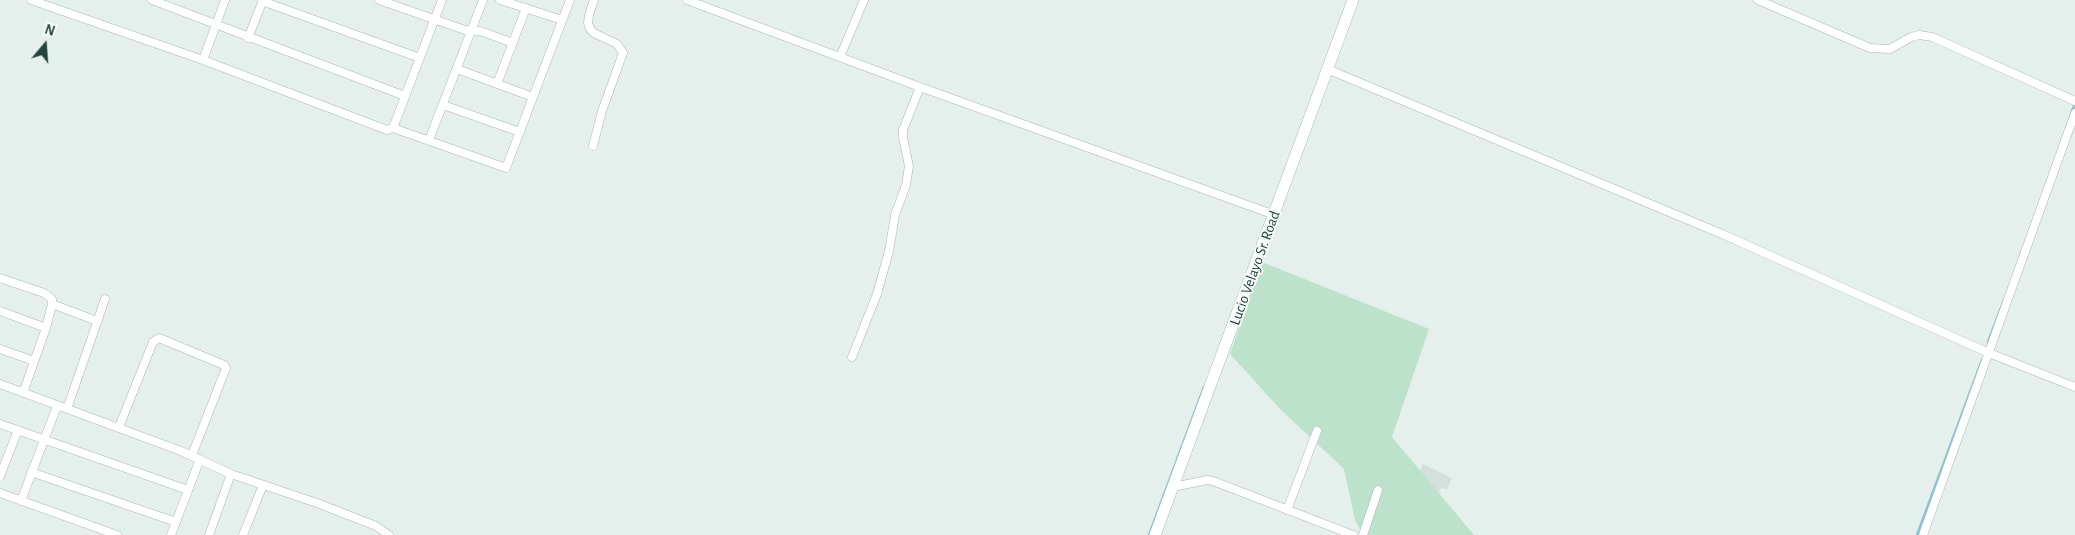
<!DOCTYPE html>
<html>
<head>
<meta charset="utf-8">
<style>
	body { margin:0 }
	#map { position:relative; width:2075px; height:535px; overflow:hidden; background:#e5efec; font-family:"Alegreya Sans",sans-serif }
	canvas { display:block }
	.north { position:absolute; left:20px; top:20px; width:50px; height:50px; -webkit-text-stroke:4px #f6fbf9; paint-order:stroke; rotate:18deg; font-size:14px; font-weight:700; line-height:20px; text-align:center; color:#22443f }
	.north::after { content:''; display:block; margin:auto; width:18px; height:22px; background:#22443f; clip-path:polygon(50% 0,100% 100%,50% 72%,0 100%) }
</style>
</head>
<body>
<div id="map">
<canvas width="2075" height="535"></canvas>
<div class="north">N</div>
</div>
<script>
const c = document.querySelector('canvas').getContext('2d');
c.lineJoin = 'round';
function fillPath(path, color) {
  c.fillStyle = color;
  c.fill(path, 'evenodd');
}
function shape(rows) {
  const path = new Path2D();
  for (const r of rows) {
    path.moveTo(r[0], r[1]);
    for (let i = 2; i < r.length; i += 2) path.lineTo(r[i], r[i + 1]);
  }
  return path;
}
function trace(path, color, width, dash) {
  c.strokeStyle = color;
  c.lineWidth = width;
  c.lineCap = dash ? 'butt' : 'round';
  c.setLineDash(dash || []);
  c.stroke(path);
}
function label(font, color, halo, rows, align = 'center') {
  c.font = font + ' "Alegreya Sans",sans-serif';
  c.lineWidth = 4;
  c.setLineDash([]);
  c.textBaseline = 'middle';
  c.strokeStyle = halo;
  c.fillStyle = color;
  for (const [text, x, y, turn = 0] of rows) {
    c.save();
    c.translate(x, y);
    c.rotate((+turn || 0) * Math.PI / 180);
    c.textAlign = isNaN(turn) ? turn : align;
    if (halo) c.strokeText(text, 0, 0);
    c.fillText(text, 0, 0);
    c.restore();
  }
}
const built = shape([
	[1423,464,1452,478,1447,489,1441,488,1436,499,1413,489]
]);
const green = shape([
	[1262,262,1429,329,1392,437,1474,535,1363,535,1355,520,1344,469,1280,409,1230,354]
]);
const stream = shape([
	[2071,114,2074,106],
	[1988,342,2004,300],
	[1149,535,1204,387],
	[1917,535,1982,360]
]);
const minor = shape([
	[31,0,203,60],
	[152,0,405,96],
	[225,0,203,60,387,130,393,128,506,168,570,0],
	[379,0,465,30,480,31,513,43],
	[500,0,562,20],
	[687,0,920,87,1275,215],
	[1758,0,1870,48,1890,49,1911,37,1919,35,1932,37,2075,101],
	[262,1,420,58],
	[248,38,263,0],
	[840,57,864,0],
	[457,69,533,97],
	[1327,69,1722,234,1989,353,2075,387],
	[497,84,526,8],
	[443,105,520,132],
	[393,128,442,0],
	[429,140,483,0],
	[593,146,602,111,623,53,617,44,594,33,590,29,588,23,589,15,594,0],
	[0,278,44,293,52,299,52,304,46,328,23,393],
	[52,304,97,321],
	[0,311,46,328],
	[0,349,34,361],
	[852,357,877,294,889,251,895,215,906,185,909,166,903,137,903,130,920,87],
	[0,384,181,451,231,474,317,503,376,526,389,535],
	[67,409,105,299],
	[0,424,188,490],
	[119,427,153,342,159,338,224,365,226,368,192,455],
	[31,472,176,522],
	[0,476,18,430],
	[1173,487,1207,480,1213,481,1353,535],
	[0,493,117,535],
	[21,501,57,406],
	[1287,510,1317,431],
	[171,535,200,459],
	[209,535,231,474],
	[243,535,263,485],
	[1363,535,1378,490],
	[1923,535,2075,113]
]);
const secondary = shape([
	[1155,535,1353,0]
]);
const streetNames = [
	["Lucio Velayo Sr. Road",1255,268,-70]
];
fillPath(built, '#d3e0db');
fillPath(green, '#bde2cb');
trace(stream, '#89c3d9', 2.5);
trace(minor, '#a7b8b5', 9);
trace(secondary, '#a2bcb7', 12);
trace(minor, '#fff', 8);
trace(secondary, '#fff', 11);
label('15px', '#22443f', '#f6fbf9', streetNames);
</script>
</body>
</html>
